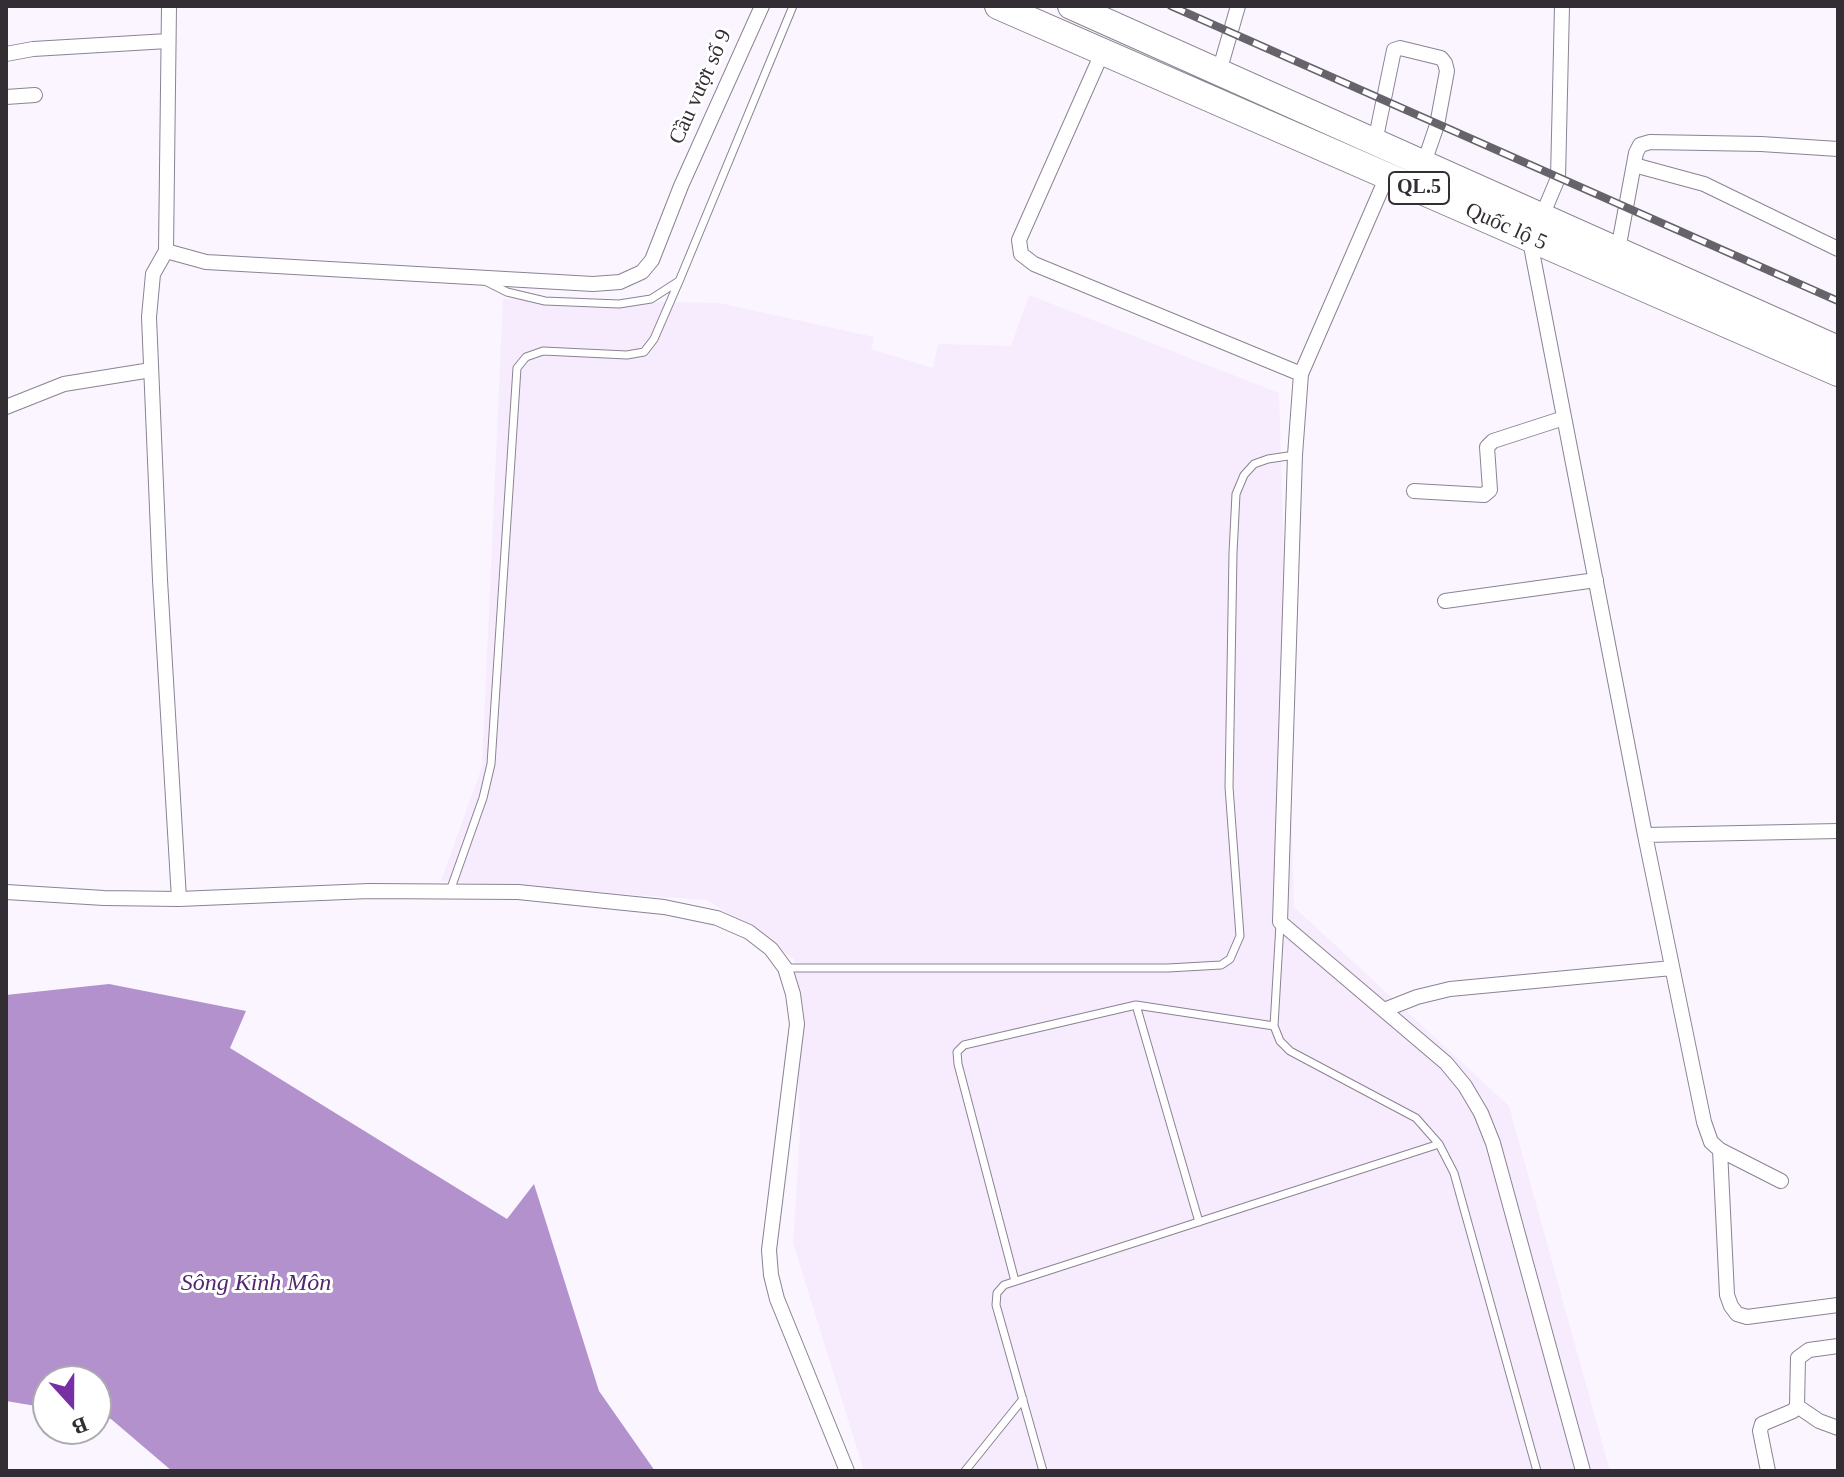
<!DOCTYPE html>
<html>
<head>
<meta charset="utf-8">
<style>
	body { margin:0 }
	#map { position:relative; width:1844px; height:1477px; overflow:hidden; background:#faf5ff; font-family:"Times New Roman",serif }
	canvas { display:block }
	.frame { position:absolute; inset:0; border:8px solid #322e34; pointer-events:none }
	.north { position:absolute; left:32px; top:1365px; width:80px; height:80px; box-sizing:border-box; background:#fff; border:2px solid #adabae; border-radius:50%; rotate:159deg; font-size:22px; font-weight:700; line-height:32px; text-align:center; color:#322e34 }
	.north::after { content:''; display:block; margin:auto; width:28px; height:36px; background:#7730a3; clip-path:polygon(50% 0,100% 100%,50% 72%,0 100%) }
</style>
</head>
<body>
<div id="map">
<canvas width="1844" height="1477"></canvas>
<div class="frame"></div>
<div class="north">B</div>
</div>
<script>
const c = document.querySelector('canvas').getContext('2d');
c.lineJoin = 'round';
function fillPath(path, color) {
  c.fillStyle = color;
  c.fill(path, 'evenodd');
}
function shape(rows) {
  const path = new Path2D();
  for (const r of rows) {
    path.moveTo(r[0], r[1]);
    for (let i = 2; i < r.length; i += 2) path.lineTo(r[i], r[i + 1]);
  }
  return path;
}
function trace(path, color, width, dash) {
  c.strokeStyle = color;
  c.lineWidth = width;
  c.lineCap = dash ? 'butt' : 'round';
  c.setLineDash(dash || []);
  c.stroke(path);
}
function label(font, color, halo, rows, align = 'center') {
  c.font = font + ' "Times New Roman",serif';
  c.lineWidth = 6;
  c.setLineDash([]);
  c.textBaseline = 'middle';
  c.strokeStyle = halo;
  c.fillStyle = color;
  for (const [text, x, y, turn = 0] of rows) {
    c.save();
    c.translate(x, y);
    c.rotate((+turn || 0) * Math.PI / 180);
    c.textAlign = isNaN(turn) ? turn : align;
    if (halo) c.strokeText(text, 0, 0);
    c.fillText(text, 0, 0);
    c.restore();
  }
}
const built = shape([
	[1029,295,1279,393,1294,907,1509,1106,1610,1471,864,1471,793,1243,800,1134,794,959,707,900,441,881,482,767,503,299,719,303,874,337,871,349,933,368,938,344,1011,346]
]);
const water = shape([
	[109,984,246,1011,230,1048,507,1219,534,1184,599,1391,655,1471,172,1471,111,1419,96,1416,96,1381,48,1381,48,1408,6,1401,6,995]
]);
const lane = shape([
	[485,281,507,292,545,301,619,304,651,299,679,281],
	[450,891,483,798,491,764,517,368,526,357,543,351,627,355,644,352,654,339,680,279,793,6],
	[1280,924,1274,1026,1280,1041,1290,1051,1416,1118,1439,1144,1454,1173,1537,1471],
	[785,968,1168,968,1221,965,1230,959,1240,936,1229,787,1233,553,1236,494,1244,475,1254,464,1268,459,1295,455],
	[1136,1005,1274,1026],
	[1015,1281,958,1064,957,1052,964,1045,1136,1005,1199,1222],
	[965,1471,1023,1399],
	[1043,1471,996,1305,997,1293,1004,1285,1439,1144]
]);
const street = shape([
	[169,6,166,251,153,274,149,317,160,580,179,899],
	[1103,51,1019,240,1021,254,1034,264,1301,374],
	[6,54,33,49,168,41],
	[1219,72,1238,6],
	[6,97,35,95],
	[1375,142,1394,50,1400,48,1441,58,1445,63,1447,71,1437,125,1424,163],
	[1634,165,1704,184,1838,249],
	[1388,174,1301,374,1295,455,1280,922,1446,1063,1465,1086,1481,1113,1493,1143,1583,1471],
	[1542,216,1558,178,1562,6],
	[1529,236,1645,835,1838,831],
	[1618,250,1636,153,1640,145,1650,142,1761,144,1838,149],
	[166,251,206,262,523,280,593,284,620,282,642,272,652,260,681,186,762,6],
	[6,407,64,384,151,370],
	[1414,491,1484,495,1490,490,1487,447,1493,441,1564,418],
	[1445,601,1596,580],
	[1645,835,1704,1122,1711,1142,1720,1150,1781,1181],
	[6,892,104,898,179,899,369,891,518,892,664,907,717,918,749,932,771,949,785,968,793,994,797,1024,769,1250,771,1275,777,1299,847,1471],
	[1384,1010,1417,997,1450,989,1672,968],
	[1720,1150,1727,1295,1731,1306,1737,1314,1747,1317,1838,1305],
	[1797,1406,1819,1421,1838,1428],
	[1768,1471,1760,1431,1762,1424,1793,1411,1797,1406,1798,1358,1809,1350,1838,1346]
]);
const highway = shape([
	[998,6,1838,373],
	[1071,6,1838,349]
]);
const rail = shape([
	[1171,6,1838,301]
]);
const shields = [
	[1419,188,60]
];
const shieldNames = [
	["QL.5",1419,188]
];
const streetNames = [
	["Cầu vượt số 9",701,87,-66],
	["Quốc lộ 5",1506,227,24]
];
const waterNames = [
	["Sông Kinh Môn",256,1284]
];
fillPath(built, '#f6ecfe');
fillPath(water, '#b291cc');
trace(lane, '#8b8391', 9);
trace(street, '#8b8391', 16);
trace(highway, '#8b8391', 28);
trace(lane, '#fff', 7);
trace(street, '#fff', 14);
trace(highway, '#fff', 26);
trace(rail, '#67636a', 8);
trace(rail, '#fff', 5, [15]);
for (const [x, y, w] of shields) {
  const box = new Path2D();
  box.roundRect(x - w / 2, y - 16, w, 32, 6);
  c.fillStyle = '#fff';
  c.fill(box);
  trace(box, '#322e34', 2);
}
label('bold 20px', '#322e34', null, shieldNames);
label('22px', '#322e34', '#fff', streetNames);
label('italic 24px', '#52276e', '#fff', waterNames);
</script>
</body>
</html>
